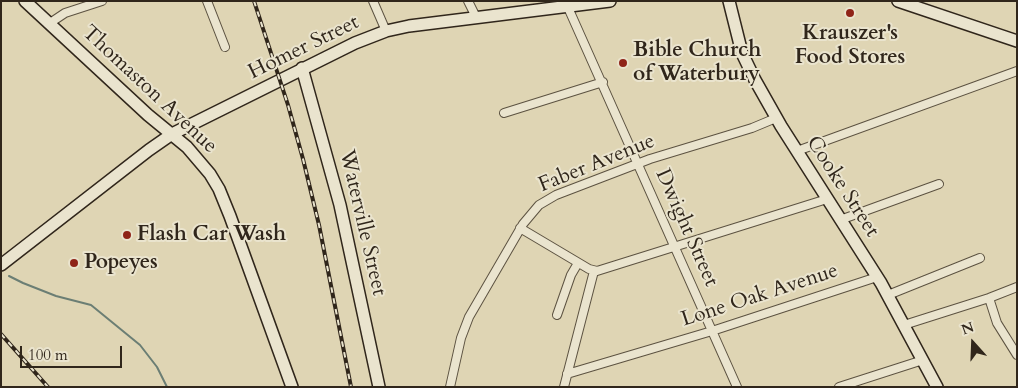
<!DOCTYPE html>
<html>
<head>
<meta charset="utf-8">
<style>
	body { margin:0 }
	#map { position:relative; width:1018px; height:388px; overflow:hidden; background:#dfd5b4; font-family:Cardo,serif }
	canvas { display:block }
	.frame { position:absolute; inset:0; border:2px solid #30261b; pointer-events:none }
	.north { position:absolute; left:948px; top:318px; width:50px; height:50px; -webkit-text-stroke:4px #eae4ce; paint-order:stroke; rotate:340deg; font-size:14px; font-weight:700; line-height:20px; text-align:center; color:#30261b }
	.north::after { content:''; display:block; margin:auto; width:18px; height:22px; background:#30261b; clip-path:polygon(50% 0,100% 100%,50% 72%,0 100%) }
	.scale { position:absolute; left:20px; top:346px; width:102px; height:22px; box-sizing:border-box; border:2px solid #30261b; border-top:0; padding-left:6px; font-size:15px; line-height:18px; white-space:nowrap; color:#30261b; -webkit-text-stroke:4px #eae4ce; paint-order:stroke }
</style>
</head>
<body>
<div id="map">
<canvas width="1018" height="388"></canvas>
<div class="frame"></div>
<div class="north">N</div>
<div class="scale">100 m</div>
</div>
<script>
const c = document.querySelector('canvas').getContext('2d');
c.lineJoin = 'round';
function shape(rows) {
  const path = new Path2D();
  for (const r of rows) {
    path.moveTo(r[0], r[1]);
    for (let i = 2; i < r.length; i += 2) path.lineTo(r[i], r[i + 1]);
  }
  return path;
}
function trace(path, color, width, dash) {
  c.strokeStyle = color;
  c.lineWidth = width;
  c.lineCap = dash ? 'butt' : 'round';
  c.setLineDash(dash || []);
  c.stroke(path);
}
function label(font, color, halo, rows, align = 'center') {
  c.font = font + ' Cardo,serif';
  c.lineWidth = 4;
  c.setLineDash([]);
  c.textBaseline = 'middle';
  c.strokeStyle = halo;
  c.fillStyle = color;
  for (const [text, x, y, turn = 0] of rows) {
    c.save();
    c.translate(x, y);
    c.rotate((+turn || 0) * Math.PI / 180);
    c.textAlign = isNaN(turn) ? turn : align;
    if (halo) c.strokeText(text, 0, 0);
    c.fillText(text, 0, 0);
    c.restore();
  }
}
const stream = shape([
	[9,276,23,283,56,296,91,305,140,345,157,367,167,387]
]);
const street = shape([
	[207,1,225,47],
	[373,1,386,31],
	[468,1,476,17],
	[566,3,737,387],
	[50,23,65,13,102,1],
	[504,113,603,82],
	[797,151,1017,71],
	[840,220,939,184],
	[520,228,589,269,597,271,827,199],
	[888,295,980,258],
	[989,298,997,323,1017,355],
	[557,315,571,275,578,263],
	[904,325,989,298,1017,287],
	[567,374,712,331,877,277],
	[450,387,461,338,469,317,523,224,539,205,556,195,650,159,752,128,776,118],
	[564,387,594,271],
	[839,387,923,360]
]);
const secondary = shape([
	[25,1,148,115,187,147,210,174,219,189,230,216,292,387],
	[729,1,742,53,755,80,781,126,881,283,937,387],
	[898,1,1017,41],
	[302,68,340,205,379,387],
	[1,265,149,150,172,134,355,43,386,31,409,26,610,1]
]);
const rail = shape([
	[254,1,288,105,303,159,319,225,351,387],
	[1,334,48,387]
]);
const markers = [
	[850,13,5,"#8f2418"],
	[623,63,5,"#8f2418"],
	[127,235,5,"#8f2418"],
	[74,263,5,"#8f2418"]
];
const poiNames = [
	["Krauszer's",850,34,"center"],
	["Food Stores",850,58,"center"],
	["Bible Church",633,51],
	["of Waterbury",633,75],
	["Flash Car Wash",137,235],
	["Popeyes",84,263]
];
const streetNames = [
	["Homer Street",304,48,-26],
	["Thomaston Avenue",149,90,43],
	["Faber Avenue",597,164,-22],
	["Cooke Street",842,187,57],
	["Waterville Street",362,223,77],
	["Dwight Street",686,228,66],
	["Lone Oak Avenue",760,296,-18]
];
trace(stream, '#6b7e74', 2);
trace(street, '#5c5241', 10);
trace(secondary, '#30261b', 14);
trace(street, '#eae4ce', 8);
trace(secondary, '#eae4ce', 11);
trace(rail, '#30261b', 4);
trace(rail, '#eae4ce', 2, [5.5]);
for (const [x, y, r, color] of markers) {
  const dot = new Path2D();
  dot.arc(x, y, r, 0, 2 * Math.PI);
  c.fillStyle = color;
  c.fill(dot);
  trace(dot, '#eae4ce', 2);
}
label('bold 21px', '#30261b', '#eae4ce', poiNames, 'left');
label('21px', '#30261b', '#eae4ce', streetNames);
</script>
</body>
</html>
